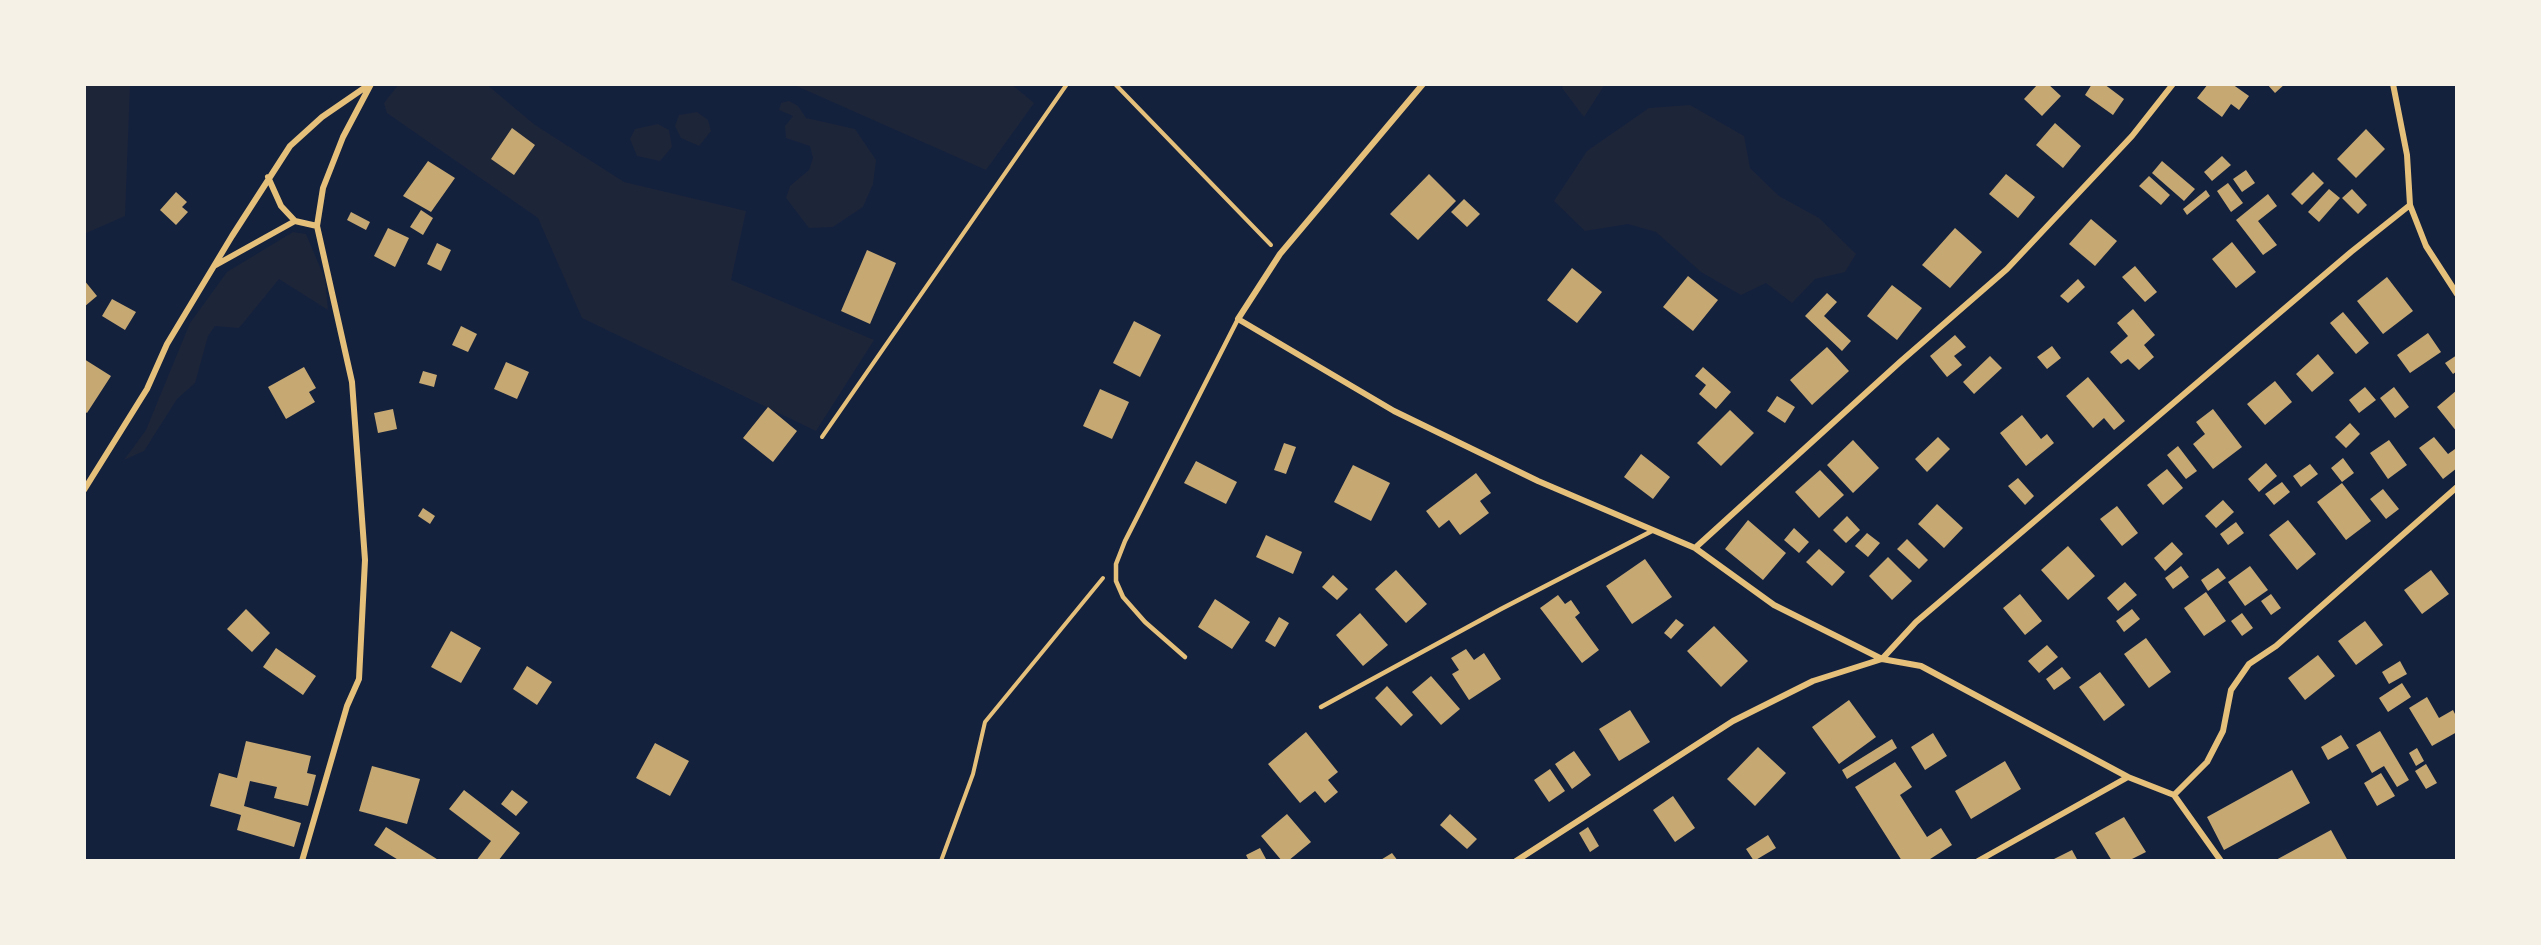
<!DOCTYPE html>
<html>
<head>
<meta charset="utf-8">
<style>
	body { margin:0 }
	#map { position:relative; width:2541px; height:945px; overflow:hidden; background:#14213d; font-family:Lora,serif }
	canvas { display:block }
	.frame { position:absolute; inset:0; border:86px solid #f6f1e7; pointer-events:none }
</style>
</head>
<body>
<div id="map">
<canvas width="2541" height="945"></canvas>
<div class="frame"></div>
</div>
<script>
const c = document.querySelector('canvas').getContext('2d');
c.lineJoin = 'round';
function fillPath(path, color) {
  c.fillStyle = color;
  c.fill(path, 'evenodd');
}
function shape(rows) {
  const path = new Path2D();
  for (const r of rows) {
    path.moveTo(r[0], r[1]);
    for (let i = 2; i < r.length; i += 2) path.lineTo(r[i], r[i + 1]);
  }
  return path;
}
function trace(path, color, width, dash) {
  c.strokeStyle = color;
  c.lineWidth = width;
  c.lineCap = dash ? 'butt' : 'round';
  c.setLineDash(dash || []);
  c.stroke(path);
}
const green = shape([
	[84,84,130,84,125,216,84,234],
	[399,84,486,84,535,125,624,182,746,211,731,280,874,340,816,431,582,318,538,218,387,113,384,103],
	[792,84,1011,84,1034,103,986,170],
	[1564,84,1605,84,1584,117,1562,88],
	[789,101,798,106,806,118,855,129,876,160,873,184,863,207,833,227,809,228,786,198,790,186,809,170,813,158,810,146,786,138,785,126,793,116,779,110,781,103],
	[1690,105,1744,136,1750,168,1779,196,1819,218,1856,254,1845,272,1815,279,1792,303,1766,283,1741,295,1701,272,1656,232,1628,224,1585,231,1554,201,1587,151,1649,108],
	[697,112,708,120,711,131,699,146,681,138,675,126,679,115],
	[658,124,669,130,672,147,660,161,637,156,630,139,635,129],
	[293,232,306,234,325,279,328,310,279,279,239,328,215,326,208,336,195,383,177,399,144,451,124,460,146,430,190,323,227,272]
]);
const building = shape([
	[2038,84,2048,84,2061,96,2042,116,2024,99],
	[2092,84,2104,84,2124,99,2113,115,2085,95],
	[2208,84,2232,84,2249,96,2239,110,2231,104,2222,117,2197,98],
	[2267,84,2285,84,2275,93],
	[2055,123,2081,146,2063,168,2036,145],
	[512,128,535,145,514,175,491,159],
	[2366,129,2385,149,2356,178,2337,159],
	[2222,156,2231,165,2212,181,2204,172],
	[428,161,455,178,431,212,403,196],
	[2162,161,2195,189,2184,201,2152,173],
	[2246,170,2255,183,2242,192,2233,179],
	[2313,172,2324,183,2302,205,2291,194],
	[1429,174,1456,201,1418,240,1390,214],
	[2006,174,2035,197,2018,218,1989,194],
	[2149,176,2170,195,2161,205,2139,186],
	[2228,183,2243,203,2231,212,2217,191],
	[2329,189,2340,198,2319,222,2308,212],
	[2352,189,2367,205,2358,214,2342,198],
	[2206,190,2210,196,2187,215,2183,209],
	[176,192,187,202,182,207,188,212,176,225,160,210],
	[2268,194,2277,206,2258,221,2277,245,2263,255,2236,220],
	[1464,199,1480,214,1467,227,1451,212],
	[421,210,433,218,423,235,410,227],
	[351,212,370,222,366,230,347,220],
	[2091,219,2117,241,2095,266,2069,244],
	[388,228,409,238,395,267,374,256],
	[1955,228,1982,252,1950,288,1922,265],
	[2232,242,2256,272,2236,288,2212,259],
	[437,243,451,250,441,271,427,264],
	[867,250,896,263,870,324,841,311],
	[2135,266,2157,292,2145,302,2122,277],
	[1572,268,1602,292,1577,323,1547,300],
	[1688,276,1718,300,1693,331,1663,307],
	[2387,277,2413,311,2383,334,2357,301],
	[2078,279,2085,287,2068,303,2060,296],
	[84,280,97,296,84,307],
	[1892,285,1922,308,1897,340,1867,316],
	[1827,293,1837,302,1824,316,1851,341,1842,351,1805,316],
	[112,299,136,312,125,330,102,316],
	[2133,309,2155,335,2144,345,2154,357,2139,370,2128,359,2121,364,2110,352,2128,336,2117,323],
	[2343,312,2369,343,2356,354,2330,323],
	[1134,321,1161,335,1140,377,1113,363],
	[461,326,477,334,468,352,452,345],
	[2428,333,2441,352,2410,373,2397,355],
	[1955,335,1966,347,1954,356,1962,365,1947,377,1930,356],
	[2052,346,2061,358,2047,369,2037,357],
	[1827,347,1849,371,1812,405,1790,380],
	[2318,354,2334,373,2312,392,2296,374],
	[2457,355,2457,371,2453,374,2445,363],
	[1990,356,2002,368,1974,394,1963,382],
	[84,359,111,376,87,413,84,411],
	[506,362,529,372,517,399,494,389],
	[304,367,316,388,309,392,315,402,286,419,268,387],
	[1703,367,1731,392,1716,409,1699,394,1706,385,1695,376],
	[423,371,437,375,434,387,419,383],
	[2088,377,2125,421,2114,430,2104,418,2093,428,2066,396],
	[2275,381,2292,402,2265,425,2247,404],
	[2365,387,2376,400,2359,413,2349,400],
	[2394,387,2409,407,2395,418,2380,398],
	[1100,389,1129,402,1112,439,1083,426],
	[2457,390,2457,432,2437,407],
	[1777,396,1795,407,1785,423,1767,411],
	[768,407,797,431,773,462,743,438],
	[393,409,397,429,378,433,374,413],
	[2213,409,2242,447,2213,469,2193,444,2205,434,2196,422],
	[1730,410,1754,433,1721,466,1697,443],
	[2022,415,2041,439,2047,434,2054,443,2026,466,2000,433],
	[2350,423,2360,434,2346,448,2335,437],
	[1938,437,1950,449,1927,472,1915,459],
	[2434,437,2448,454,2455,449,2457,452,2457,468,2443,479,2419,448],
	[1853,440,1879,468,1853,493,1827,465],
	[2389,440,2407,465,2388,479,2370,453],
	[1284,443,1296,447,1286,474,1274,470],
	[2178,446,2197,471,2186,479,2167,455],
	[1641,454,1670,477,1653,499,1624,477],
	[2343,458,2354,473,2342,482,2331,468],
	[1196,461,1237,482,1226,504,1184,483],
	[2266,463,2277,476,2259,492,2248,479],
	[2310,464,2318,474,2301,487,2293,476],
	[1353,465,1390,483,1371,521,1334,502],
	[2167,469,2183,488,2163,505,2147,485],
	[1820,470,1844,495,1819,518,1795,492],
	[1476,473,1491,493,1480,501,1489,513,1460,535,1449,520,1439,528,1426,511],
	[2018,478,2034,496,2025,505,2008,486],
	[2282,482,2290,492,2274,505,2265,494],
	[2342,483,2371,521,2346,540,2317,502],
	[2383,489,2399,509,2386,519,2370,499],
	[2223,500,2234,512,2216,528,2205,516],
	[1937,504,1963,528,1944,548,1918,524],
	[2117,506,2138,533,2122,546,2100,519],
	[423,508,435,516,430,524,418,516],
	[1847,516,1860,530,1846,543,1833,530],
	[1748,520,1786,553,1763,580,1725,549],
	[2288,520,2316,554,2297,570,2269,535],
	[2236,522,2244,533,2228,545,2220,534],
	[1794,528,1809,542,1799,553,1784,540],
	[1867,533,1880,543,1868,557,1855,546],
	[1266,535,1302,552,1293,574,1256,557],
	[1907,539,1928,560,1919,569,1897,549],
	[2172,542,2183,554,2165,571,2154,558],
	[2068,546,2095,576,2068,600,2041,570],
	[1819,549,1845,572,1832,586,1806,562],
	[1888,557,1912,581,1892,600,1869,576],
	[1645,559,1672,597,1632,624,1606,586],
	[2181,566,2189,577,2173,589,2165,578],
	[2250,566,2268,590,2245,606,2228,582],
	[2218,568,2226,578,2208,591,2201,580],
	[1396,570,1427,604,1406,623,1375,589],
	[2431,570,2449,594,2422,614,2404,590],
	[1333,575,1348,589,1337,600,1322,587],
	[2125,582,2137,595,2118,611,2107,598],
	[2206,592,2226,621,2204,636,2184,608],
	[2020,594,2042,621,2025,635,2003,608],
	[2271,594,2281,608,2271,615,2261,601],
	[1558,595,1565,604,1571,600,1580,613,1575,617,1599,650,1582,663,1540,608],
	[1215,599,1250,622,1232,649,1198,627],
	[246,609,270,633,252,652,227,629],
	[2132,609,2140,619,2124,632,2116,621],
	[1360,613,1388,645,1363,666,1336,635],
	[2242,613,2253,628,2242,636,2231,621],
	[1279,617,1289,623,1275,647,1265,641],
	[1676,619,1684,625,1671,639,1664,633],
	[2365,621,2383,645,2356,665,2338,641],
	[1714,626,1748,661,1721,687,1687,651],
	[451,631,481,648,461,683,431,667],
	[2146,638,2171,672,2149,688,2124,654],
	[2047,645,2058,657,2039,673,2028,661],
	[276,648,316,676,303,695,263,667],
	[1466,649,1474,660,1484,653,1501,679,1469,700,1452,674,1459,670,1451,658],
	[2318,655,2335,676,2305,700,2288,678],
	[2400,661,2407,674,2389,684,2382,672],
	[527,666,552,682,537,705,513,689],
	[2062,667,2071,678,2054,690,2046,679],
	[2100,672,2125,705,2104,721,2079,687],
	[1431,676,1460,709,1441,725,1412,692],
	[2402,683,2411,697,2388,712,2379,698],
	[1387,686,1413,715,1401,726,1375,698],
	[2427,697,2439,718,2453,710,2457,718,2457,732,2432,746,2409,708],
	[1849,700,1876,737,1839,764,1812,727],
	[1630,710,1650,742,1619,761,1599,729],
	[2380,731,2409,780,2397,787,2384,766,2372,773,2356,745],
	[1306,732,1338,772,1328,780,1338,792,1325,803,1315,791,1300,803,1268,764],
	[1933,733,1947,756,1925,770,1911,747],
	[2341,735,2349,748,2328,760,2321,747],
	[1892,739,1897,748,1847,779,1842,770],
	[246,741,311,756,307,773,316,775,308,806,274,798,277,787,250,781,244,806,301,823,294,847,237,830,241,815,210,806,219,773,237,778],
	[655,743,689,761,670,796,636,778],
	[1758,747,1786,773,1755,806,1727,779],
	[2417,748,2424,761,2416,766,2409,753],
	[1574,751,1591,775,1572,789,1555,764],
	[2005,761,2021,789,1971,819,1955,791],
	[1895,762,1912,787,1900,795,1927,837,1941,828,1952,845,1927,861,1902,861,1855,787],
	[2426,764,2437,783,2426,789,2415,771],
	[372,766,420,779,407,824,359,811],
	[1550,769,1565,791,1549,802,1534,780],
	[2292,770,2310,803,2224,850,2207,817],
	[2381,773,2395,796,2377,806,2364,783],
	[464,790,520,833,498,861,476,861,491,841,449,809],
	[512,790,528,802,516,816,501,804],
	[1673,796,1695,828,1675,842,1653,810],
	[1287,814,1311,842,1288,861,1282,861,1261,836],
	[1450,814,1477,839,1467,849,1440,825],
	[2124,817,2146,852,2128,861,2112,861,2095,833],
	[386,827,440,861,400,861,374,845],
	[1588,827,1599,846,1590,852,1579,833],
	[2331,830,2348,861,2274,861],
	[1768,835,1776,848,1754,861,1746,849],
	[1260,848,1266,859,1249,861,1246,855],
	[2072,850,2078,861,2050,861],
	[1392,853,1398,861,1379,861]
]);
const path = shape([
	[1115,84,1271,245],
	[822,437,1067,84],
	[941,861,973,774,985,722,1103,578]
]);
const service = shape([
	[1185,657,1145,622,1123,597,1116,581,1116,564,1125,541,1238,319],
	[1321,707,1501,609,1652,531]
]);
const minor = shape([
	[1423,84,1280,254,1238,319,1394,411,1538,481,1695,548,1774,605,1882,659,1921,666,2128,777],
	[2393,84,2407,155,2410,205,2426,246,2457,294],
	[268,177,281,206,295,221],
	[214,266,295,221,317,226],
	[84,490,147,389,167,344,232,236,290,146,322,117,370,84],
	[1695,548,1900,362,2007,269,2132,136,2173,84],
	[2174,795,2207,762,2223,731,2231,690,2249,664,2276,646,2457,487],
	[302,861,347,706,359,679,365,560,352,382,317,226,323,188,343,137,371,84],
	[1516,861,1733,721,1813,681,1882,659,1916,622,2351,252,2410,205],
	[1978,861,2128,777,2174,795,2221,861]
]);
fillPath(green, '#1d2539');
fillPath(building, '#c6a872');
trace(path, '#e5c07b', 4);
trace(service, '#e5c07b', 4.5);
trace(minor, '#e5c07b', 6);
</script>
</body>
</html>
